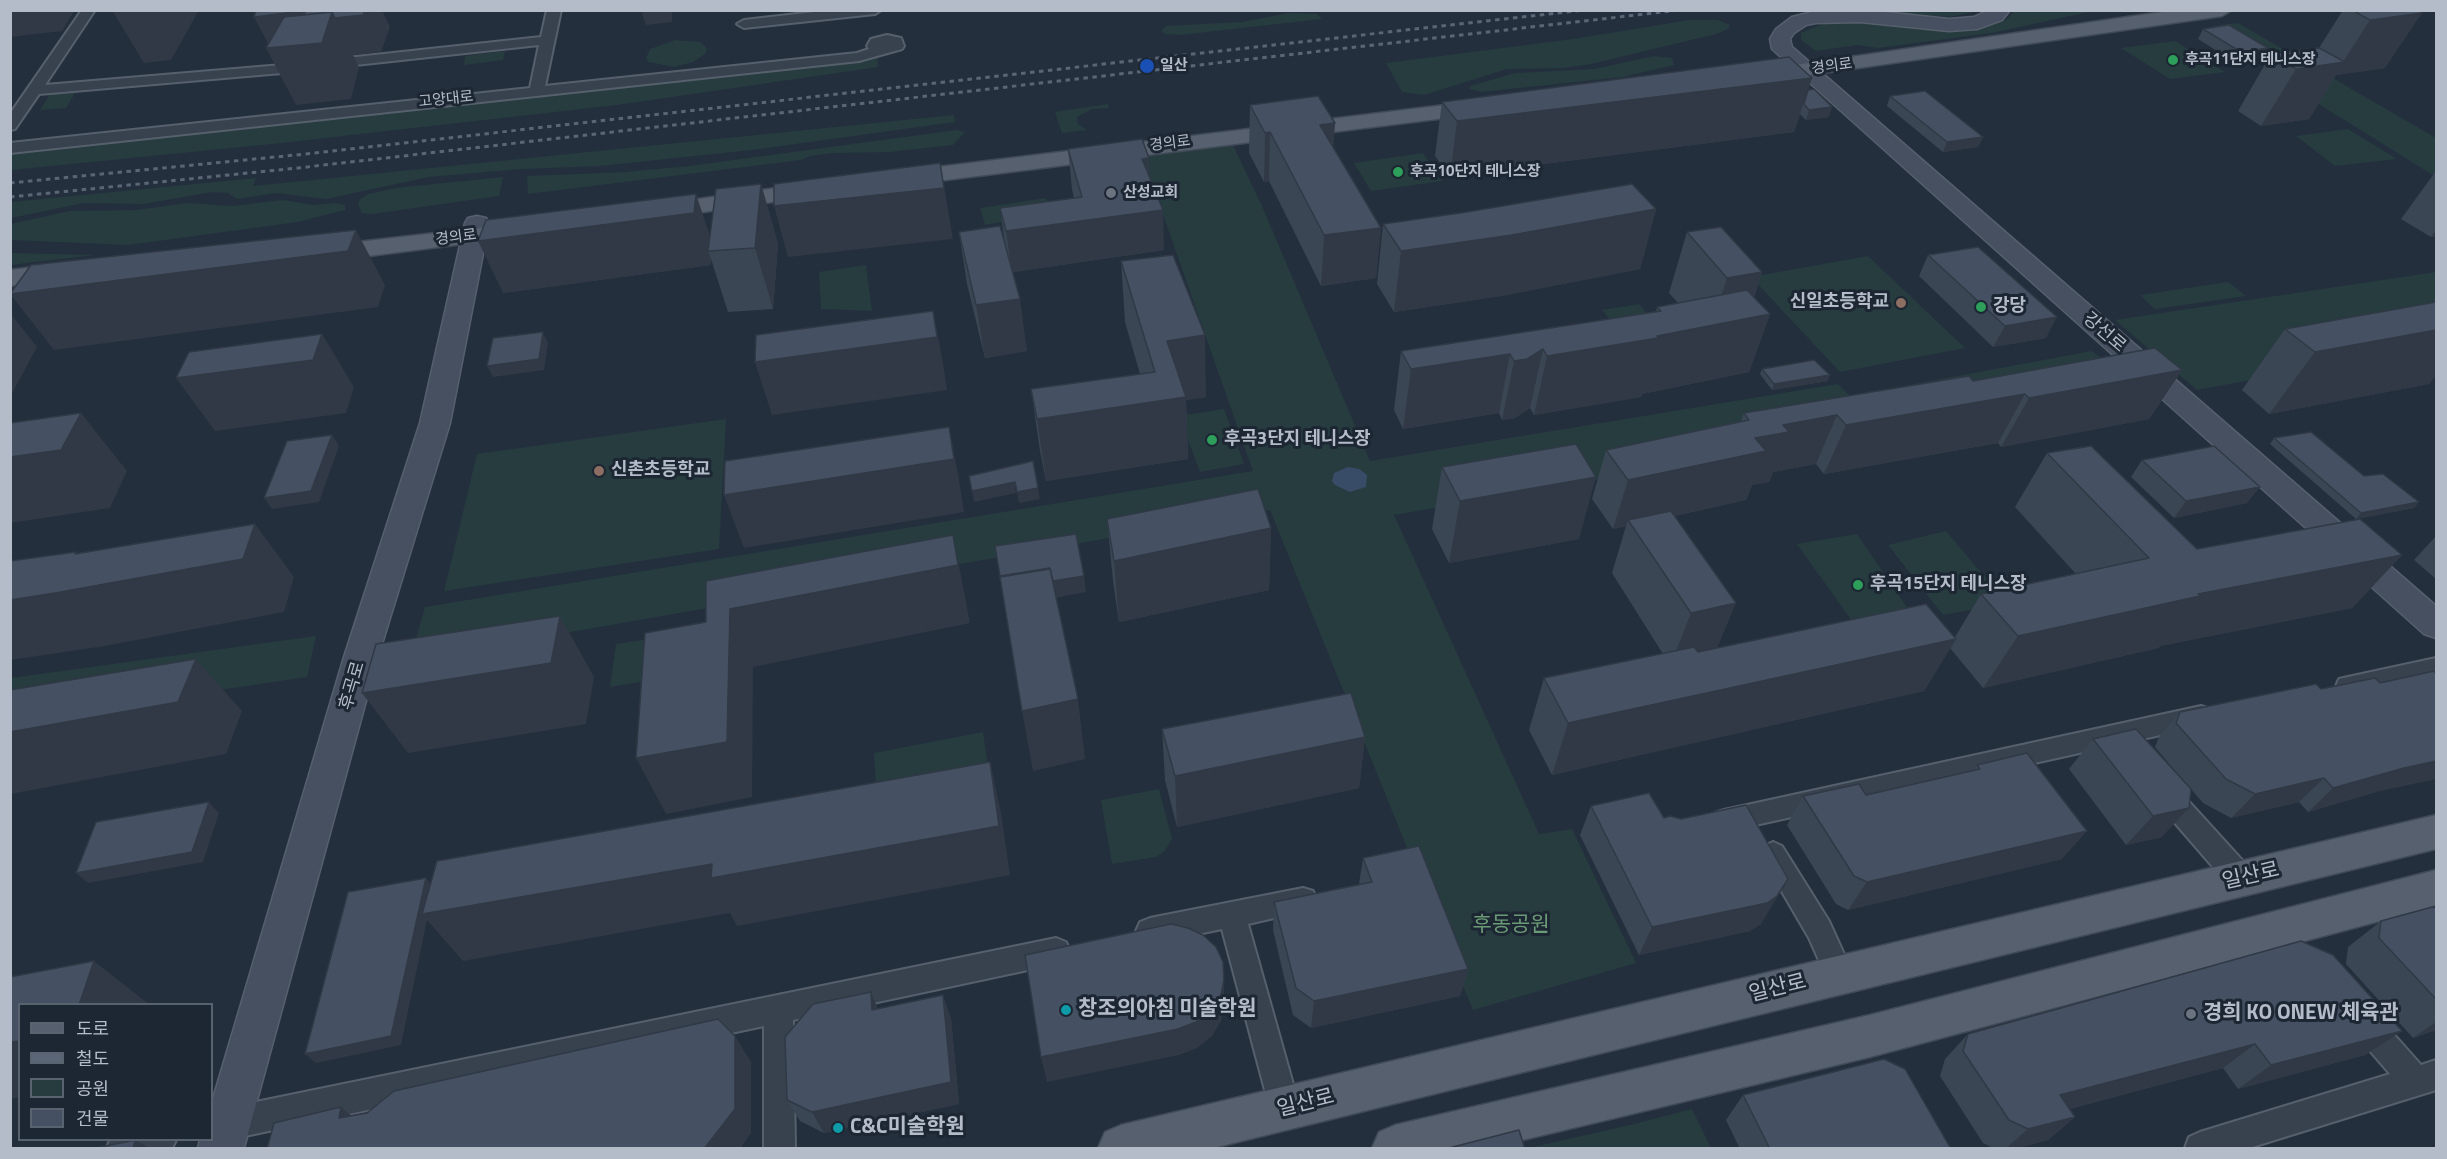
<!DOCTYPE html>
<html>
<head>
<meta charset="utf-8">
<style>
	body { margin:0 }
	#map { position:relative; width:2447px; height:1159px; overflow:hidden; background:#242f3e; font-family:"Titillium Web","Noto Sans KR",sans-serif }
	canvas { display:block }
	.frame { position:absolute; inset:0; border:12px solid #b4bcc9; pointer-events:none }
	.legend { position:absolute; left:18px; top:1003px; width:195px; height:138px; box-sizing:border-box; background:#1d2633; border:2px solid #59626f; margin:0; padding:8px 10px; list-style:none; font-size:18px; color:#b4bcc9 }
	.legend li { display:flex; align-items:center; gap:12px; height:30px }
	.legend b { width:30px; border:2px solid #59626f }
</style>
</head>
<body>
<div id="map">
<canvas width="2447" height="1159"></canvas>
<div class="frame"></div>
<ul class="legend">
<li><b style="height:8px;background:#56606e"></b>도로</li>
<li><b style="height:8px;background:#5a6575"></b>철도</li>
<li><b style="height:16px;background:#263c3f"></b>공원</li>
<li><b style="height:16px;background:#455162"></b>건물</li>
</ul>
</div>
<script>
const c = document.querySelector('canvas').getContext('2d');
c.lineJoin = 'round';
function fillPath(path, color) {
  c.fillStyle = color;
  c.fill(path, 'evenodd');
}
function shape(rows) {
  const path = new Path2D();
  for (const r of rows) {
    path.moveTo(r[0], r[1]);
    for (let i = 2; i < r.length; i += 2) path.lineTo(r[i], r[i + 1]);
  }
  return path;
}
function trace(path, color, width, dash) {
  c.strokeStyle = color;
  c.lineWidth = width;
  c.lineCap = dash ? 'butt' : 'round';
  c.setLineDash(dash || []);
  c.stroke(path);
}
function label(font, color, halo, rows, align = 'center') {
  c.font = font + ' "Titillium Web","Noto Sans KR",sans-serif';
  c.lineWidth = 6;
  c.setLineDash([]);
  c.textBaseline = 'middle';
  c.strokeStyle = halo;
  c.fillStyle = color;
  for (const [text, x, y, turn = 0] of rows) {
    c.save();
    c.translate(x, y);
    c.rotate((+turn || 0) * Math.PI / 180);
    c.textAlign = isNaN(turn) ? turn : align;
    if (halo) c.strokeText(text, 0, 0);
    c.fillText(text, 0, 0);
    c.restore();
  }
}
const green = shape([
	[1869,11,1977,11,1951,17],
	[2014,11,2093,11,1992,33,1878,48,1857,45,1816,51,1801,40,1801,33,1825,23,1846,20,1967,29,1989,26,2006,20],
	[1289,13,1317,14,1322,19,1180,35,1166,34,1161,31,1166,26,1242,22],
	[1689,20,1718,20,1730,25,1728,29,1716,34,1591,64,1563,68,1507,69,1424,95,1402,92,1386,63,1573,39],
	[2238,23,2436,138,2436,177,2272,75,2291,72,2212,26],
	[675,40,701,42,707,49,705,54,693,62,673,67,649,62,646,58,650,49],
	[2175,41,2225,72,2170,79,2121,48],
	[505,51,503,60,464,65,465,56],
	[877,55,878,67,617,105,272,144,11,170,10,153],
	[1654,56,1672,58,1674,65,1623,77,1481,92,1470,89,1470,86,1515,73,1594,69],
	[75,93,66,108,40,110,50,94],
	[1108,104,1109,108,1092,109,1077,117,1078,124,1087,130,1062,133,1055,112],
	[954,115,955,122,752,150,600,166,522,169,429,177,326,199,276,193,237,199,228,193,213,192,143,204,84,203,11,218,11,202,256,178,253,186],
	[2348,129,2397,159,2335,166,2296,136],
	[957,130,965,132,953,145,890,152,833,153,810,156,801,160,528,194,527,176,626,172,689,166],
	[1232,143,1262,206,1370,461,1838,384,1850,396,2092,351,2135,385,1394,515,1539,834,1572,829,1636,963,1473,1010,1270,510,410,660,425,607,1253,471,1142,155],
	[1423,153,1442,181,1371,191,1354,163],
	[503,177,499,196,372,214,362,213,358,204,360,199,369,194,395,188],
	[1046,198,1050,213,985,225,980,208],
	[283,200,313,205,336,203,345,205,345,210,298,222,128,245,11,240,11,224,69,211,137,210,187,203,232,206],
	[11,253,95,255,11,265],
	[1868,256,1965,348,1840,372,1751,277],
	[866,265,872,311,821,309,819,272],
	[2436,272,2436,346,2197,390,2115,320],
	[2228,282,2246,296,2155,309,2140,295],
	[1639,304,1655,324,1627,340,1602,310],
	[1224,409,1244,464,1200,472,1179,416],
	[726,419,719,549,444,591,477,454],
	[1946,531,2007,603,1943,615,1888,545],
	[1857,534,1919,625,1862,635,1797,544],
	[697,632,693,673,610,687,616,644],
	[316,636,307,677,11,721,11,678],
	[983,732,990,780,877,802,874,753],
	[1159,789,1172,839,1164,852,1156,857,1112,864,1101,800],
	[1692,1109,1711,1148,1529,1148,1634,1124]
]);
const water = shape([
	[1348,467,1359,469,1367,475,1366,487,1350,492,1335,485,1332,481,1334,473]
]);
const street = shape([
	[82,10,95,10,45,85,282,65,541,37,547,10,561,10,545,86,857,53,869,49,867,46,871,39,887,35,901,38,904,46,902,49,859,61,10,153,10,143,530,88,539,45,282,73,39,94,15,129,10,130,10,114,82,10],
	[832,10,881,10,875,14,744,28,737,24,744,20,832,10],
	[2436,658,2436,676,2348,695,2339,693,2336,686,2339,679,2348,677,2436,658],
	[2201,706,2210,709,2213,716,2210,723,2201,726,1724,832,1715,829,1711,821,1715,813,1724,810,2201,706],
	[2164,781,2173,784,2252,871,2256,880,2252,889,2242,892,2232,889,2155,800,2151,792,2155,784,2164,781],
	[1773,842,1782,846,1829,921,1853,974,1849,983,1839,987,1829,983,1809,938,1760,854,1764,846,1773,842],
	[1303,888,1313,891,1317,900,1313,909,1248,924,1300,1109,1296,1120,1285,1124,1274,1120,1270,1109,1222,929,1150,944,1140,940,1136,931,1140,922,1150,918,1303,888],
	[1056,938,1066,942,1070,951,1066,960,1056,964,793,1020,795,1148,764,1148,764,1026,212,1143,205,1140,212,1140,212,1111,1056,938],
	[2363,1007,2373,1011,2421,1065,2436,1060,2436,1090,2249,1148,2185,1148,2189,1137,2200,1132,2390,1074,2353,1031,2348,1021,2353,1011,2363,1007],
	[110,1140,176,1140,172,1148,107,1148,110,1140]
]);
const secondary = shape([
	[1865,10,1949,19,1974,17,1989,10,2010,10,2002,20,1977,29,1949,31,1860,22,1816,23,1806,25,1794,33,1790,39,1792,47,2436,606,2436,638,2424,634,1772,49,1770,39,1776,29,1792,17,1816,11,1865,10],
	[477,216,486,218,489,223,450,423,378,657,244,1148,198,1148,200,1140,212,1140,212,1102,344,657,420,423,465,223,468,218,477,216]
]);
const primary = shape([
	[2176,10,2232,10,2222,16,1760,82,1752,81,1749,76,1752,71,1760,70,2176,10],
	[1486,100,1494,102,1497,107,1494,112,897,186,889,184,885,179,889,174,897,172,1486,100],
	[819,182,827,184,831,189,827,194,656,219,647,217,644,212,647,207,656,205,819,182],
	[524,223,533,225,536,230,533,235,322,262,313,259,309,254,313,249,322,246,524,223],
	[68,263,77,266,81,271,77,276,10,286,10,270,68,263],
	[2436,815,2436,849,1213,1148,1098,1148,1105,1132,1121,1125,2436,815],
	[2436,870,2436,906,1870,1057,1489,1148,1372,1148,1379,1132,1395,1125,1870,1015,2436,870]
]);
const rail = shape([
	[10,183,306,154,1584,10],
	[10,197,298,168,1680,10]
]);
const wall = shape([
	[2343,10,2417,10,2385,68,2336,75,2309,119,2261,126,2238,111,2271,54,2319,48],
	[2203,29,2262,57,2235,62,2198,39],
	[1812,78,1808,90,1829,117,1806,120,1800,114,1794,132,1450,176,1435,156,1442,102],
	[1890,96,1983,137,1978,147,1943,152,1887,106],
	[1250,105,1333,147,1381,228,1376,278,1321,286,1269,181,1264,182,1249,153],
	[1068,149,1150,179,1164,250,1013,272,1027,351,985,358,967,284,959,232,1005,245,1000,208,1074,198,1072,189],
	[2436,171,2436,236,2431,237,2401,219],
	[761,184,778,244,773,309,728,312,711,259,711,265,503,293,710,238],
	[1656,209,1640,269,1501,296,1394,312,1377,284,1383,224],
	[1687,232,1762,272,1754,297,1770,314,1749,372,1642,394,1641,397,1534,415,1530,408,1515,418,1502,420,1499,413,1403,429,1394,410,1401,351,1656,312,1657,307,1678,303,1669,293],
	[1928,255,2046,338,1993,347,1919,276],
	[1121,261,1206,397,1186,400,1188,459,1046,481,1040,451,1031,389,1140,374,1125,322],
	[2436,302,2436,375,2429,384,2269,414,2242,390,2285,329],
	[1762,369,1828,381,1772,390,1760,374],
	[2182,370,2149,419,2001,447,1998,443,1824,474,1816,464,1773,472,1769,482,1752,485,1746,500,1674,516,1718,648,1955,637,1981,594,2076,574,2015,507,2047,453,2197,549,2402,555,2352,608,2160,646,2158,648,1983,688,1950,648,1924,691,1552,775,1529,730,1544,678,1663,654,1612,573,1626,526,1613,529,1592,499,1606,450,1741,421,1744,413,1973,381],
	[2274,438,2364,476,2419,502,2414,508,2356,519,2270,444],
	[2142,460,2247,503,2174,518,2131,477],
	[1442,467,1579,539,1449,563,1432,529],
	[1107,519,1271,528,1269,590,1119,622,1113,581],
	[2436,536,2436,579,2414,560],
	[2180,712,2376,792,2308,812,2299,802,2231,818,2203,803,2191,789,2162,837,2126,845,2069,769,2093,739,2186,784,2155,747,2159,737],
	[1162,729,1365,737,1359,788,1177,827,1165,780],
	[1977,765,2062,859,1848,910,1836,904,1787,825,1803,796,1866,795,1973,771],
	[1591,806,1664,818,1761,924,1750,931,1639,955,1580,835],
	[1363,858,1468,969,1460,996,1311,1028,1293,1015,1273,930,1274,902,1359,884],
	[2436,906,2436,1030,2413,1038,2346,964,2348,947,2381,921],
	[878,1009,951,1018,959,1104,824,1133,800,1121,787,1100],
	[2402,1031,2365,1055,2238,1089,2223,1068,2069,1109,2075,1117,2048,1140,2014,1149,1995,1149,1983,1143,1940,1076,1945,1059,1968,1034],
	[1743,1095,1951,1149,1740,1149,1726,1120]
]);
const shadedWall = shape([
	[10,10,75,10,62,31,10,37],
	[112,10,199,10,171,60,144,63],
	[287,10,332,12,382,10,390,27,381,52,353,55,359,67,351,99,296,105,266,48,270,47,254,17],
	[641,10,672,10,672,22,646,25],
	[2422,13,2385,68,2336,75,2309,119,2261,126,2296,69,2343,62,2370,20],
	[2268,48,2262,57,2235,62,2241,52],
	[1812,78,1794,132,1450,176,1457,121],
	[1832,107,1829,117,1806,120,1809,110],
	[1335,123,1332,172,1320,125],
	[1270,132,1269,181,1264,182,1265,133],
	[1983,137,1978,147,1943,152,1947,142],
	[1149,158,1151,198,1142,159],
	[940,163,953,239,788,257,774,206],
	[761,184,778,244,773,309,755,248],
	[696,194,713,245,708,251,711,259,711,265,503,293,478,241],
	[1656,209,1640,269,1501,296,1394,312,1401,251],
	[1163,210,1164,250,1012,272,1006,231],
	[1381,228,1376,278,1321,286,1324,235],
	[2436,229,2436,236,2431,237],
	[356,230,385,285,378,307,54,350,10,294],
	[1762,272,1746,318,1770,314,1749,372,1642,394,1641,397,1534,415,1547,356,1712,325,1727,278],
	[1020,299,1027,351,985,358,976,305],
	[933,311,943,363,947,390,772,415,755,362],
	[10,313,37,347,10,397],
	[2057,317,2046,338,1993,347,2005,326],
	[2436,330,2436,375,2429,384,2269,414,2315,352],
	[543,332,548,343,544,370,493,377,487,366],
	[322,334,354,387,346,413,215,431,176,378],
	[1205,335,1206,397,1186,400,1188,459,1046,481,1037,419,1169,399,1167,341],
	[1543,349,1530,408,1515,418,1502,420,1514,361],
	[1510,354,1499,413,1403,429,1411,369],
	[2182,370,2149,419,2001,447,2029,398],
	[1830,375,1828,381,1772,390,1774,384],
	[2025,394,1998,443,1824,474,1846,425],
	[81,413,127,471,110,508,10,523,10,457],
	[1837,415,1816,464,1773,472,1769,482,1752,485,1746,500,1631,525,1628,520,1626,526,1613,529,1628,480,1755,438,1783,425],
	[949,427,959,480,964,512,744,548,724,495],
	[332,435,339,446,319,502,272,509,264,498],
	[1596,477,1579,539,1449,563,1460,501],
	[1015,482,1016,493,974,502,972,491],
	[2260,487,2247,503,2174,518,2186,501],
	[1038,488,1040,499,1019,503,1017,492],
	[2419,502,2414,508,2356,519,2361,513],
	[255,524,294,577,284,612,105,646,10,660,10,600,75,554,76,552,105,584],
	[1271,528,1269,590,1119,622,1114,561],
	[953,535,970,623,753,667,752,797,666,814,636,758,730,609],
	[2402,555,2352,608,2160,646,2158,648,1983,688,2018,636,2198,594],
	[1084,576,1086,592,1054,598,1052,581],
	[1736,603,1714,656,1670,666,1691,613],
	[560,616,594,677,586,724,408,753,362,693],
	[1956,639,1924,691,1552,775,1568,723],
	[196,659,242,711,226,754,10,794,10,732],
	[1078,699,1085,759,1033,771,1022,711],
	[1365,737,1359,788,1177,827,1175,776],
	[2436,761,2436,779,2376,792,2308,812,2333,788,2404,768],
	[990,762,1001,813,1010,875,737,926,730,913,463,961,427,920,401,1045,316,1063,305,1054,426,878,434,888],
	[2324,778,2299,802,2231,818,2255,794],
	[209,802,219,813,203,862,88,883,76,873],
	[2189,808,2162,837,2126,845,2153,816],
	[2087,831,2062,859,1848,910,1867,882],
	[1788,879,1761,924,1750,931,1639,955,1652,927],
	[94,961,150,1005,79,1005],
	[1468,969,1460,996,1311,1028,1314,1001],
	[1224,980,1224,1007,1221,1021,1212,1036,1197,1048,1179,1055,1047,1082,1041,1057],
	[871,992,881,1016,872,1010],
	[943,995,951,1018,959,1104,824,1133,812,1112],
	[2436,1022,2436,1030,2413,1038],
	[2402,1031,2365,1055,2238,1089,2271,1065],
	[735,1036,751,1062,751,1133,740,1149,704,1149],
	[20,1041,20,1097,10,1099,10,1042],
	[2255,1044,2223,1068,2033,1118,2060,1095],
	[341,1107,371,1132,339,1118],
	[2075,1117,2048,1140,2014,1149,2005,1149,2028,1129],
	[136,1140,151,1149,133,1149]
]);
const building = shape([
	[256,10,287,10,286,13,254,17,256,10],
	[306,10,365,10,363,15,335,18,332,12,304,15,306,10],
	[2352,10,2417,10,2422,13,2370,20,2352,10],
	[332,12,322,43,266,48,284,17,332,12],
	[2229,25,2268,48,2241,52,2203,29,2229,25],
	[2319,48,2345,62,2296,69,2271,54,2319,48],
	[1789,57,1812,78,1457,121,1442,102,1789,57],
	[1814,89,1832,107,1809,110,1804,104,1808,90,1814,89],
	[1925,91,1983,137,1947,142,1890,96,1925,91],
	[1318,96,1335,123,1320,125,1381,228,1324,235,1270,132,1265,133,1250,105,1318,96],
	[1142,139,1149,158,1142,159,1163,210,1006,231,1000,208,1082,197,1068,149,1142,139],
	[940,163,944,188,774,206,774,184,940,163],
	[761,184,755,248,708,251,716,189,761,184],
	[1632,184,1656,209,1512,235,1401,251,1383,224,1467,212,1632,184],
	[696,194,694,213,478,241,486,220,696,194],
	[1000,226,1020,299,976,305,959,232,1000,226],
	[1721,227,1762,272,1727,278,1687,232,1721,227],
	[356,230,348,251,10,294,31,265,356,230],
	[1978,247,2057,317,2005,326,1928,255,1978,247],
	[1173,255,1205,335,1167,341,1186,397,1037,419,1031,389,1155,372,1121,261,1173,255],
	[1747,290,1770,314,1657,336,1658,338,1547,356,1543,349,1527,359,1514,361,1510,354,1411,369,1401,351,1661,311,1657,307,1747,290],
	[2436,302,2436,330,2315,352,2285,329,2436,302],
	[933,311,937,337,755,362,756,335,933,311],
	[543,332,539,359,487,366,493,338,543,332],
	[322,334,313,360,176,378,189,352,322,334],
	[2155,348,2182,370,2029,398,2025,394,1846,425,1837,415,1783,425,1789,432,1755,438,1766,451,1628,480,1606,450,1749,420,1744,413,1969,376,1973,381,2155,348],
	[1814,360,1830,375,1774,384,1762,369,1814,360],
	[81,413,61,450,10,457,10,423,81,413],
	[949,427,954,459,724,495,725,461,949,427],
	[2311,432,2364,476,2383,474,2419,502,2361,513,2274,438,2311,432],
	[332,435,311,491,264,498,287,441,332,435],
	[1576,444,1596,477,1460,501,1442,467,1576,444],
	[2091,446,2197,549,2360,519,2402,555,2198,594,2200,596,2018,636,1981,594,2149,558,2047,453,2091,446],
	[2214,446,2260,487,2186,501,2142,460,2214,446],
	[1033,461,1038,488,1017,492,1015,482,972,491,969,476,1033,461],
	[1258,489,1271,528,1114,561,1107,519,1258,489],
	[1671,511,1736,603,1691,613,1628,520,1671,511],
	[255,524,243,559,55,593,10,600,10,561,76,552,75,554,255,524],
	[1076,534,1084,576,1053,581,1050,568,1000,576,995,546,1076,534],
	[953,535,958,565,730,609,727,742,636,758,645,633,706,622,706,581,953,535],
	[1050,569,1078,699,1022,711,1000,577,1050,569],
	[1926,604,1956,639,1568,723,1544,678,1694,647,1698,652,1926,604],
	[560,616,551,663,362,693,376,644,560,616],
	[196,659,178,702,10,732,10,690,196,659],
	[2434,671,2436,674,2436,761,2404,768,2333,788,2324,778,2255,794,2226,779,2176,723,2180,712,2316,684,2321,689,2375,678,2380,683,2434,671],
	[1351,693,1365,737,1175,776,1162,729,1351,693],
	[2136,729,2191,789,2189,808,2153,816,2093,739,2136,729],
	[2027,753,2087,831,1867,882,1854,876,1803,796,1859,784,1866,795,1980,769,1977,765,2027,753],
	[990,762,999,826,711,878,712,864,422,914,437,861,990,762],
	[1649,793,1664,818,1670,816,1681,819,1746,805,1788,879,1777,896,1767,903,1652,927,1591,806,1649,793],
	[209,802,192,852,76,873,96,822,209,802],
	[1419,846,1468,969,1314,1001,1296,988,1274,902,1372,882,1363,858,1419,846],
	[426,878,391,1036,305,1054,348,892,426,878],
	[2436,906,2436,999,2379,938,2381,921,2436,906],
	[1171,924,1188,928,1203,935,1216,947,1223,962,1224,980,1221,995,1212,1010,1196,1022,1178,1029,1041,1057,1025,955,1171,924],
	[2301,941,2333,955,2402,1031,2271,1065,2255,1044,2060,1095,2075,1117,2028,1129,2009,1120,1963,1051,1968,1034,2301,941],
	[94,961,79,1005,20,1005,20,1041,10,1042,10,977,94,961],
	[871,992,872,1010,943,995,951,1082,812,1112,787,1100,785,1037,813,1004,871,992],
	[718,1019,735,1036,735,1109,704,1149,267,1149,274,1123,341,1107,339,1118,367,1113,394,1091,718,1019],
	[1884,1059,1905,1069,1951,1149,1770,1149,1743,1095,1884,1059],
	[1519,1130,1525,1149,1445,1149,1519,1130],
	[135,1140,133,1149,91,1149,135,1140]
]);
const markers = [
	[2173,60,6,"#2e9e5b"],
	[1147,66,8,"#1a4fb4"],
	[1398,172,6,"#2e9e5b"],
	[1111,193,6,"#6b7280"],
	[1901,303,6,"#8d6e63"],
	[1981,307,6,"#2e9e5b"],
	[1212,440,6,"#2e9e5b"],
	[599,471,6,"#8d6e63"],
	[1858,585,6,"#2e9e5b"],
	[1066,1010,6,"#0f9aa8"],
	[2191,1014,6,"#6b7280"],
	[838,1128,6,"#0f9aa8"]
];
const farPoinames = [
	["후곡11단지 테니스장",2185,60],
	["일산",1160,66],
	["후곡10단지 테니스장",1410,172],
	["산성교회",1123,193]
];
const farStreetnames = [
	["경의로",1832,67,-8],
	["고양대로",446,100,-6],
	["경의로",1170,144,-7],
	["경의로",456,238,-7]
];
const poiNames = [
	["신일초등학교",1889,303,"right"],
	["강당",1993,307],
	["후곡3단지 테니스장",1224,440],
	["신촌초등학교",611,471],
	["후곡15단지 테니스장",1870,585]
];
const streetNames = [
	["강선로",2104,333,41],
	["후곡로",353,686,-74]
];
const nearStreetnames = [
	["일산로",2251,877,-13],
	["일산로",1778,989,-14],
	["일산로",1306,1104,-14]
];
const nearParknames = [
	["후동공원",1511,926]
];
const nearPoinames = [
	["창조의아침 미술학원",1078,1010],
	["경희 KO ONEW 체육관",2203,1014],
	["C&C미술학원",850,1128]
];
fillPath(green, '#263c3f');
fillPath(water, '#394c67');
trace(street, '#565f6c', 4);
trace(secondary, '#565f6c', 3);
trace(primary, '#414a57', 3);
fillPath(street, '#38414e');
fillPath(secondary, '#465061');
fillPath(primary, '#56606e');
trace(rail, '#5a6575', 3, [4.5, 4.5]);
fillPath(wall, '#3b4654');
fillPath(shadedWall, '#303945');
fillPath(building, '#455162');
trace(building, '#303945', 1.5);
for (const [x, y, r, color] of markers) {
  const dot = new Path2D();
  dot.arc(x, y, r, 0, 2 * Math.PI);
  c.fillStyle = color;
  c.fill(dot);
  trace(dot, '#1d2633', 2);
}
label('bold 15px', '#b4bcc9', '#1d2633', farPoinames, 'left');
label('15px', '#b4bcc9', '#1d2633', farStreetnames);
label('bold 18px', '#b4bcc9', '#1d2633', poiNames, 'left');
label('18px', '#b4bcc9', '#1d2633', streetNames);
label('21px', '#b4bcc9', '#1d2633', nearStreetnames);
label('21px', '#6b9a76', '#1d2633', nearParknames);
label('bold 21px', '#b4bcc9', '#1d2633', nearPoinames, 'left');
</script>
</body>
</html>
